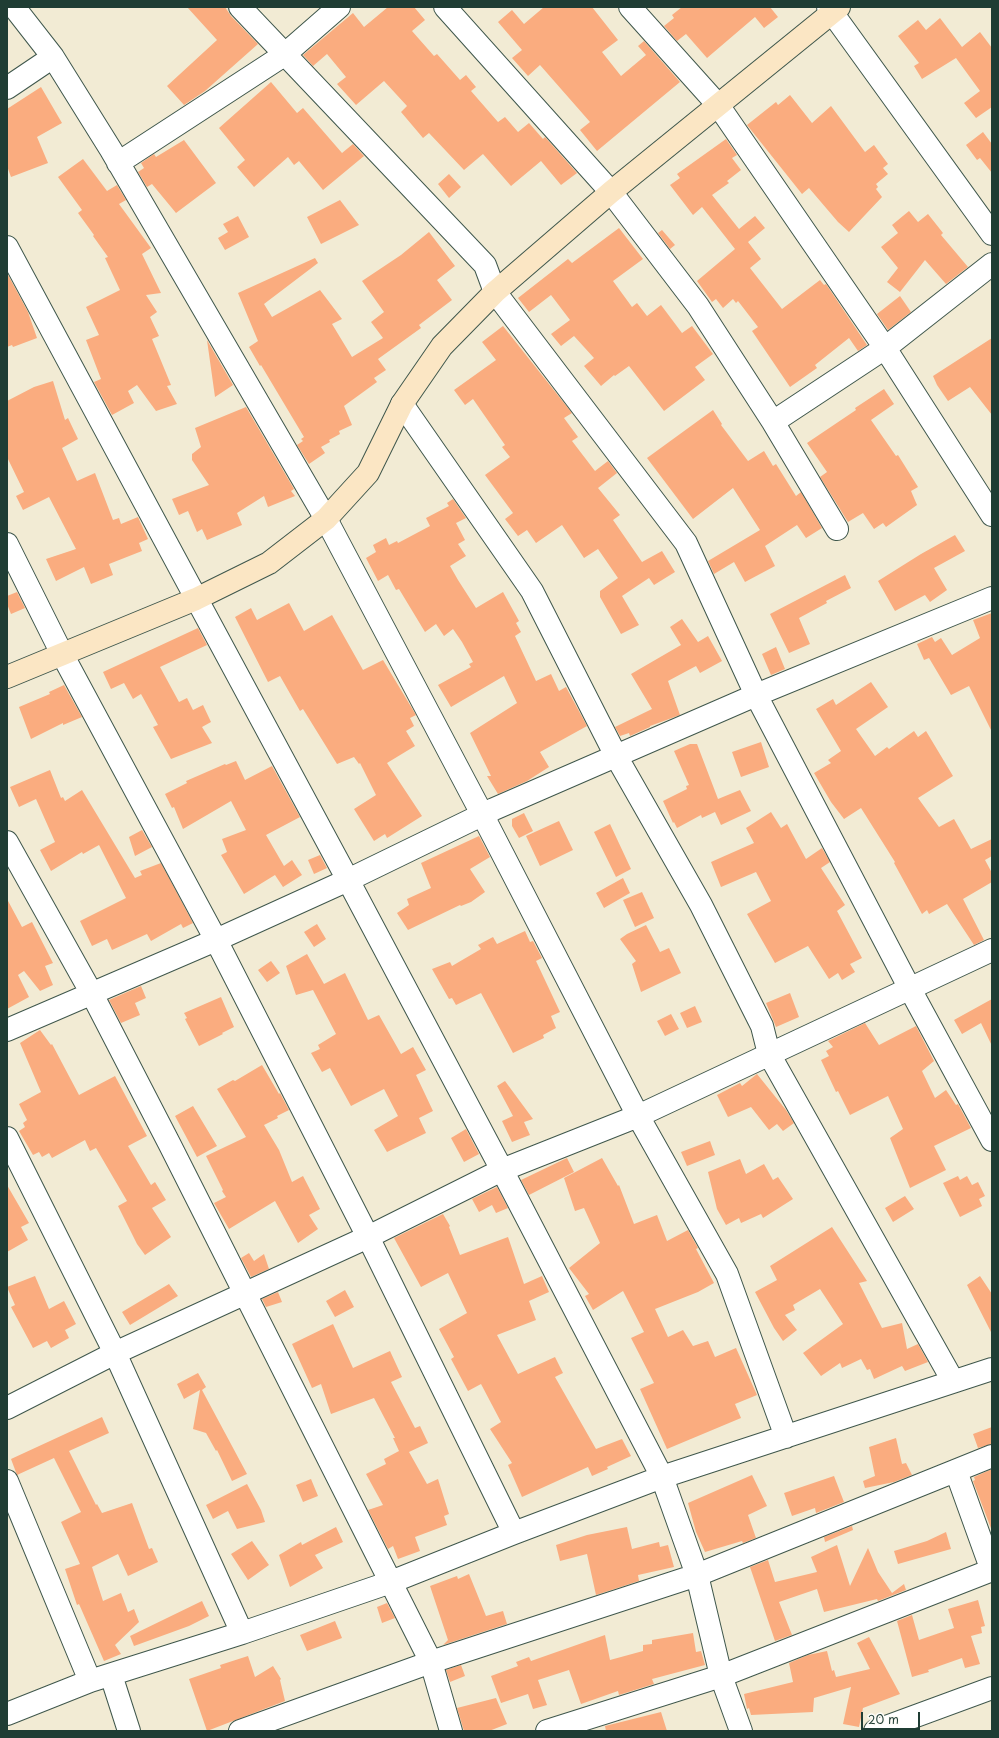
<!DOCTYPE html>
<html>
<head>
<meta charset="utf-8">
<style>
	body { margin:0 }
	#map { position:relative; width:999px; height:1738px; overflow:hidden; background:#f2ebd4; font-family:"Playpen Sans",sans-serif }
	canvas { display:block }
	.frame { position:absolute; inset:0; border:8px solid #1f3d34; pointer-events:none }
	.scale { position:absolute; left:861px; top:1712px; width:59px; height:18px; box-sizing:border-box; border:2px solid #1f3d34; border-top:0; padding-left:5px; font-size:12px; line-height:14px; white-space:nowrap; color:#1f3d34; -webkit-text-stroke:3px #fdfcf7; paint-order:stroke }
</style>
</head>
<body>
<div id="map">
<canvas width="999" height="1738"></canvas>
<div class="frame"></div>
<div class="scale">20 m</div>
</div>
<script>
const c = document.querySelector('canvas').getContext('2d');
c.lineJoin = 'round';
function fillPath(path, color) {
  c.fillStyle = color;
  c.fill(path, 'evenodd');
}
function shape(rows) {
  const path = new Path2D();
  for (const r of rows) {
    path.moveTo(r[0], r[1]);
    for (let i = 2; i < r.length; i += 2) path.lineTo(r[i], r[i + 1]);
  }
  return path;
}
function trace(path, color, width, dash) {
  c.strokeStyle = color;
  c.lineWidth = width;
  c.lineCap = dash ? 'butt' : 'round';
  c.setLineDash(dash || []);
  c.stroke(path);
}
const building = shape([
	[187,7,225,7,231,16,258,44,205,91,184,105,167,86,217,40],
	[388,7,414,7,425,20,412,31,434,56,437,54,460,80,466,75,476,87,471,91,498,122,505,117,518,132,529,123,543,139,545,137,577,173,561,185,541,161,511,186,483,154,464,170,429,133,423,138,401,112,407,106,384,81,356,105,337,84,346,77,327,54,313,66,303,55,353,13,364,27],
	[544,7,592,7,618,40,602,52,621,76,646,55,638,46,644,41,680,82,597,151,580,130,590,122,540,65,528,76,512,58,522,50,498,22,512,10,524,24],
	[682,7,770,7,778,17,764,28,755,17,707,58,686,34,677,41,664,26,674,18,672,15],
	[940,18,962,47,980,32,992,48,992,107,976,118,964,103,980,91,956,58,922,79,914,66,919,63,898,36,918,20,926,30],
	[271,82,297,113,303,108,342,153,353,144,364,156,323,190,299,161,294,165,288,157,254,187,237,167,245,160,219,128],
	[41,87,62,123,37,137,48,163,11,177,7,166,7,109],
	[790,95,812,123,831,106,865,152,874,145,888,164,883,168,888,174,876,184,878,187,876,189,882,197,849,232,838,222,809,188,802,194,747,125,776,102,778,105],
	[983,132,992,144,992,173,980,158,977,160,966,145],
	[726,139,737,155,732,158,741,170,727,181,729,183,712,195,739,229,755,216,765,228,748,242,761,259,750,268,782,309,820,280,824,285,826,284,867,345,858,351,849,338,815,365,817,368,790,387,752,331,758,327,738,301,736,303,733,299,723,308,716,299,712,302,697,281,735,249,702,207,693,215,670,185,680,178,677,174],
	[184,140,216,183,176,213,152,184,147,187,138,172,144,168,141,163,154,154,156,157],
	[83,159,107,191,117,185,126,200,119,204,151,248,142,254,161,293,146,295,157,312,150,317,159,336,152,339,171,385,167,386,177,404,156,411,137,385,128,391,134,403,112,415,94,382,101,379,86,340,99,335,86,307,120,290,105,258,108,257,93,236,94,235,78,213,82,210,58,177],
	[449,174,461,187,449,198,438,184],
	[340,200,359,225,321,244,307,217],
	[909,211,918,222,928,214,943,233,941,235,968,267,946,284,925,260,900,292,887,282,898,268,881,247,898,233,892,225],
	[238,216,249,237,225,250,218,238,228,232,223,224],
	[619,228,643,259,613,281,632,307,637,303,647,316,661,305,682,333,692,326,713,354,695,367,705,380,664,411,629,366,615,376,614,375,601,386,584,366,594,358,574,336,561,346,551,334,570,320,551,295,529,312,518,298,568,259,572,263],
	[662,230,675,245,670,249,658,233],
	[429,232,455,266,437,280,452,300,419,325,421,328,378,359,386,370,374,378,377,382,344,406,352,425,339,431,340,434,329,440,330,442,321,447,325,453,309,464,297,445,303,441,301,439,304,437,261,365,260,366,249,347,258,341,238,293,315,258,318,263,264,304,272,317,320,290,342,319,332,324,352,357,383,338,371,322,384,312,362,281,401,255],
	[7,273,28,312,37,338,13,347,12,345,7,347],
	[900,296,911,312,888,330,877,314],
	[503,326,572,413,564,418,578,437,572,441,595,471,608,461,617,473,598,488,620,515,613,520,642,562,662,551,675,572,654,585,649,578,622,596,639,625,621,634,600,597,600,591,618,578,598,549,584,558,562,525,536,543,527,530,518,536,505,519,513,513,485,475,510,457,502,447,505,445,473,399,465,405,454,390,496,360,482,342],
	[992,338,992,415,970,387,948,401,937,385,933,376],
	[207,340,233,385,215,397],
	[53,381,65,420,68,418,78,439,62,448,77,481,95,473,113,520,119,518,121,524,138,517,148,539,139,543,142,551,109,564,113,575,91,584,84,567,56,581,46,559,76,549,49,497,23,510,16,496,24,492,7,457,7,401,34,387],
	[884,389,894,404,871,420,896,456,898,455,918,487,911,491,917,505,886,527,883,523,874,529,863,513,848,522,820,477,827,472,807,443,856,410,855,408],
	[246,407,294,489,291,491,295,496,268,507,264,496,237,513,242,525,207,540,202,529,197,532,188,511,179,515,172,499,209,485,192,460,192,454,201,447,195,428],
	[713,410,722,424,721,425,748,461,764,451,773,466,776,464,796,496,801,492,822,528,806,538,797,525,765,546,775,566,745,582,734,562,714,574,708,561,760,530,733,488,693,519,647,458],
	[453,499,466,518,456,523,465,540,458,544,466,556,450,566,458,580,476,608,503,592,519,621,516,623,521,632,515,636,536,681,551,674,559,691,566,687,587,726,540,752,549,767,527,781,498,794,487,776,491,776,470,733,517,703,504,676,451,707,438,685,471,667,469,664,473,662,462,642,453,629,444,636,436,624,425,632,399,589,396,590,388,575,378,581,366,558,376,552,373,545,386,538,389,545,397,541,398,543,430,526,426,518,449,506,447,503],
	[955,535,965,551,934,568,947,590,930,602,925,595,895,611,878,581,921,554],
	[845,575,851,588,826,601,827,603,799,618,810,644,789,653,770,614],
	[17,592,25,608,11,614,7,604,7,596],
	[289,603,304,631,332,615,363,670,383,660,416,715,410,718,414,726,406,731,415,746,387,763,422,816,387,838,385,834,374,841,354,809,376,795,360,763,359,764,354,757,337,764,303,709,300,711,280,676,268,682,235,617,251,608,257,620],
	[992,613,992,732,969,686,951,695,929,658,924,660,917,644,932,637,935,642,941,638,952,655,980,638,973,620],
	[682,619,698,642,708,636,722,661,700,673,696,666,668,681,680,715,650,726,650,727,630,736,629,733,620,736,615,727,652,709,631,674,681,645,670,627],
	[198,628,207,645,160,667,179,702,187,698,193,710,203,705,211,722,202,727,212,743,171,759,153,727,158,725,141,694,133,699,124,683,111,689,103,672],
	[776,647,785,669,771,675,762,654],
	[871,682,888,707,856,729,875,756,887,747,889,749,914,731,918,737,926,731,953,776,918,798,939,827,954,819,971,849,992,839,992,856,985,860,992,873,992,882,963,899,984,940,974,945,947,904,929,914,927,910,922,914,894,863,895,862,861,808,844,819,831,802,814,773,831,763,828,760,841,751,816,709,833,699,836,705],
	[64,685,82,717,63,725,63,723,31,739,19,707,50,694,49,692],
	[761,742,769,767,741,777,732,752],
	[690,744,697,744,718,799,740,790,751,811,721,825,715,812,702,818,701,815,677,828,674,822,673,823,663,801,687,789,686,786,689,785,674,751],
	[236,761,245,780,272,766,300,817,266,835,284,866,292,860,302,875,283,887,275,875,244,894,221,855,227,852,222,839,246,830,231,801,183,829,174,807,172,808,165,794,187,783,186,781,225,764,226,765],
	[50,770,61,798,63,797,65,801,82,790,135,878,142,875,140,871,161,863,193,923,183,928,181,924,151,941,147,934,112,950,107,939,92,946,80,921,126,898,99,845,83,854,82,852,51,871,40,850,55,842,36,799,19,807,10,787],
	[771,812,781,828,787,824,806,859,822,848,830,862,821,868,845,905,837,911,862,958,850,964,855,972,842,980,838,973,829,979,808,946,775,963,747,914,771,901,756,872,721,887,711,862,754,843,746,828],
	[524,813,533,831,519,838,512,826,512,819],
	[559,821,573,850,540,866,526,836],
	[610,824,631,869,616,877,594,832],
	[142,830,152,847,135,856,129,837],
	[479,836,490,857,470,869,485,892,471,902,461,906,460,905,408,930,397,913,409,905,407,899,431,888,421,863],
	[320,855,327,868,314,874,308,860],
	[623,878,630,893,604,908,596,893],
	[642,892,654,918,635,927,623,900],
	[7,899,22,927,32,922,53,963,45,966,53,985,40,991,24,971,18,975,29,997,7,1009],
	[317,924,326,939,314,947,304,932],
	[646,925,660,952,669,948,681,973,641,992,632,964,636,961,620,939,627,934],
	[525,931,530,942,533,941,542,958,536,961,560,1012,551,1016,556,1028,543,1035,544,1038,513,1053,481,993,456,1005,452,998,449,999,432,969,450,962,452,966,481,949,478,945,493,937,497,944],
	[307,954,324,984,345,973,368,1020,379,1015,401,1054,413,1047,426,1070,416,1075,433,1111,419,1118,426,1133,387,1152,374,1130,398,1116,384,1089,351,1106,330,1068,322,1072,311,1053,320,1049,318,1045,336,1034,313,990,296,995,286,966],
	[271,961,280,973,267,982,258,970],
	[141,986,146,998,135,1003,140,1015,121,1023,109,1000],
	[790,993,799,1017,776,1027,766,1003],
	[221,997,234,1027,222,1033,223,1034,199,1046,185,1019,187,1018,184,1013],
	[992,999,992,1046,981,1023,962,1034,954,1020],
	[695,1006,702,1022,687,1028,680,1013],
	[671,1014,679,1029,665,1036,657,1021],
	[865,1023,879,1045,916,1026,934,1061,922,1071,935,1098,946,1090,956,1105,958,1104,971,1128,934,1146,946,1170,910,1188,890,1138,903,1129,888,1096,850,1115,838,1091,836,1092,821,1060,829,1056,826,1051,833,1047,828,1041],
	[40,1030,51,1045,52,1044,79,1095,115,1076,147,1136,128,1146,151,1185,155,1182,166,1200,152,1208,171,1237,145,1255,137,1244,118,1206,127,1201,96,1148,90,1151,85,1140,52,1158,49,1153,42,1157,39,1152,33,1155,19,1131,25,1127,23,1123,27,1120,19,1104,41,1092,20,1043],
	[262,1065,279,1094,280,1093,289,1110,277,1116,278,1118,264,1125,279,1150,292,1182,303,1176,320,1209,309,1215,318,1229,298,1243,275,1201,229,1229,214,1203,226,1197,222,1191,223,1190,206,1156,246,1137,217,1089,233,1080,235,1081],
	[757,1074,786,1110,794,1123,783,1131,777,1124,769,1130,751,1107,728,1117,717,1095,740,1083,742,1086],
	[505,1081,533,1119,524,1122,530,1135,512,1142,502,1121,513,1116,497,1086],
	[193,1106,217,1146,197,1157,175,1116],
	[466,1129,479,1154,464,1162,451,1138],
	[710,1141,715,1155,687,1166,681,1152],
	[567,1158,574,1172,529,1195,521,1180],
	[602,1158,618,1186,619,1185,634,1224,657,1215,667,1241,688,1230,698,1248,696,1249,714,1283,698,1292,655,1309,668,1337,683,1330,693,1346,708,1341,715,1357,736,1348,757,1395,735,1404,741,1418,667,1449,640,1389,654,1383,631,1338,644,1332,623,1291,593,1310,585,1296,589,1294,569,1268,600,1243,584,1208,575,1211,564,1178],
	[740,1159,746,1174,764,1164,773,1180,778,1177,793,1199,763,1218,761,1214,741,1223,739,1218,726,1225,717,1209,708,1172],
	[958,1176,960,1180,967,1176,972,1185,978,1182,985,1196,979,1199,982,1206,960,1217,943,1183],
	[7,1185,29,1223,21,1227,28,1240,7,1252],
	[497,1187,508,1208,496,1213,492,1205,479,1212,472,1199],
	[905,1196,914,1209,893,1222,885,1208],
	[443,1214,450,1226,449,1227,460,1255,508,1237,524,1284,542,1276,549,1292,529,1301,536,1320,497,1335,518,1374,555,1357,563,1373,555,1377,596,1449,622,1439,631,1456,607,1467,608,1469,592,1476,588,1467,522,1497,508,1465,512,1463,490,1429,501,1422,481,1384,468,1391,451,1359,454,1357,439,1329,467,1313,448,1273,421,1287,394,1238],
	[832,1227,867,1281,859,1283,882,1328,902,1323,907,1349,918,1344,928,1362,905,1371,902,1366,874,1379,870,1369,867,1370,861,1359,842,1368,840,1363,821,1376,803,1353,843,1324,820,1289,793,1305,795,1310,785,1315,797,1330,783,1341,774,1328,755,1292,777,1280,770,1266],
	[249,1253,254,1261,264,1254,269,1269,251,1277,241,1258],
	[35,1276,49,1309,64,1301,76,1324,65,1330,69,1338,51,1348,47,1341,33,1348,11,1307,15,1305,7,1287],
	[980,1276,992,1294,992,1334,967,1285],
	[169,1284,178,1296,130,1325,122,1312],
	[345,1290,354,1307,335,1317,326,1301],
	[278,1292,282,1302,266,1307,262,1299],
	[333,1324,353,1368,390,1351,402,1377,391,1382,415,1428,420,1426,428,1443,409,1452,427,1484,438,1479,449,1514,444,1516,447,1525,415,1537,420,1551,398,1559,393,1546,388,1549,368,1510,383,1505,366,1474,386,1464,384,1459,399,1451,393,1438,395,1438,374,1398,331,1414,321,1384,312,1388,292,1344],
	[198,1373,206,1387,202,1390,247,1474,232,1481,217,1450,216,1451,206,1433,193,1429,200,1390,184,1399,177,1384],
	[102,1417,109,1433,69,1451,96,1505,97,1504,102,1513,132,1503,149,1549,152,1548,158,1562,128,1576,118,1554,92,1567,103,1601,121,1593,128,1612,134,1609,139,1622,115,1645,121,1654,104,1661,79,1604,77,1605,65,1569,80,1564,61,1522,81,1512,54,1458,17,1475,11,1459],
	[992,1427,992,1444,978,1448,973,1434],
	[896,1438,902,1464,906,1463,912,1475,894,1482,865,1488,863,1481,875,1476,869,1447],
	[992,1469,992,1531,973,1481,975,1480,974,1477],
	[752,1475,767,1506,748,1515,756,1538,743,1543,742,1541,705,1552,696,1532,688,1503],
	[834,1476,844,1502,816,1513,815,1508,792,1516,784,1493],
	[311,1479,318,1496,303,1502,296,1485],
	[247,1484,261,1510,265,1522,237,1529,228,1511,213,1519,206,1505],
	[852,1526,853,1530,825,1542,824,1537],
	[336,1527,343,1542,315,1555,323,1568,290,1587,279,1555,301,1542,302,1545],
	[627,1527,632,1549,659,1542,660,1547,668,1545,674,1567,638,1575,639,1581,596,1595,587,1554,560,1561,556,1545,587,1535],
	[946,1532,951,1549,898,1564,894,1551,927,1541],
	[252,1541,269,1565,248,1580,231,1554],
	[837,1545,850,1586,868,1548,878,1572,892,1593,904,1584,906,1590,878,1601,877,1599,824,1612,817,1589,779,1602,792,1635,775,1641,750,1567,768,1560,775,1582,817,1572,811,1557],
	[469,1574,486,1616,503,1611,507,1624,443,1645,448,1640,430,1586,457,1576,458,1579],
	[978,1600,985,1626,981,1627,982,1633,971,1636,980,1664,965,1668,962,1658,928,1670,929,1672,912,1677,897,1621,912,1615,919,1640,954,1628,948,1609],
	[202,1601,209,1616,189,1626,134,1646,130,1636],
	[387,1603,395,1618,382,1623,377,1607],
	[335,1621,342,1638,307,1651,300,1635],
	[693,1633,696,1652,701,1651,705,1665,652,1679,654,1684,619,1695,618,1691,581,1704,569,1670,538,1680,547,1705,533,1709,528,1694,501,1703,491,1676,518,1666,516,1662,529,1657,531,1661,605,1635,610,1660,643,1651,643,1645,652,1644,652,1640],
	[869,1637,900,1694,863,1708,859,1727,843,1724,851,1687,814,1698,813,1712,751,1715,749,1708,747,1709,744,1694,793,1682,789,1663,808,1655,827,1651,832,1671,834,1670,836,1677,870,1669,857,1643],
	[248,1656,255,1677,273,1666,281,1679,280,1680,285,1701,207,1731,189,1679,221,1668,220,1665],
	[461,1665,465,1676,450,1682,446,1670],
	[496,1698,507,1724,489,1731,464,1731,457,1708],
	[661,1712,667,1731,606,1731,605,1726]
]);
const minor = shape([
	[14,7,53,57,111,150,326,519,482,814,638,1116,727,1274,786,1437],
	[240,7,485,265,495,292,686,543,756,695,910,989,992,1140],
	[445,7,611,192,698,306,773,422,837,529],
	[630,7,718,105,885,348,992,515],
	[828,7,992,234],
	[7,88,53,57],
	[118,163,284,55,339,7],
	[7,247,348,880,502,1170,662,1477,697,1575,721,1676,741,1731],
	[402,404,532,591,616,756,701,905,762,1026,769,1054,953,1381],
	[773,422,885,348,992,264],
	[7,544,62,654,216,940,368,1237,514,1533],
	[7,842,92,994,170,1145,431,1662,451,1731],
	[7,1030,216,940,348,880,494,809,756,695,992,598],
	[7,1138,115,1353,242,1633],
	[7,1408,115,1353,368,1237,502,1170,638,1116,992,950],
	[956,1471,992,1571],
	[7,1481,90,1681],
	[111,1675,129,1731],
	[7,1714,90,1681,242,1633,391,1582,514,1533,662,1477,992,1369],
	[240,1731,431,1662,697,1575,992,1456],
	[547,1731,721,1676,992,1570],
	[875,1731,992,1688]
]);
const secondary = shape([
	[7,677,196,599,269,563,326,519,368,473,402,404,442,346,495,292,611,192,839,7]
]);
fillPath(building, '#faac7f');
trace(minor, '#3f574c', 24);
trace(secondary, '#3f574c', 24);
trace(minor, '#fff', 22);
trace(secondary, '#fbe6c4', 22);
</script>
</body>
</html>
